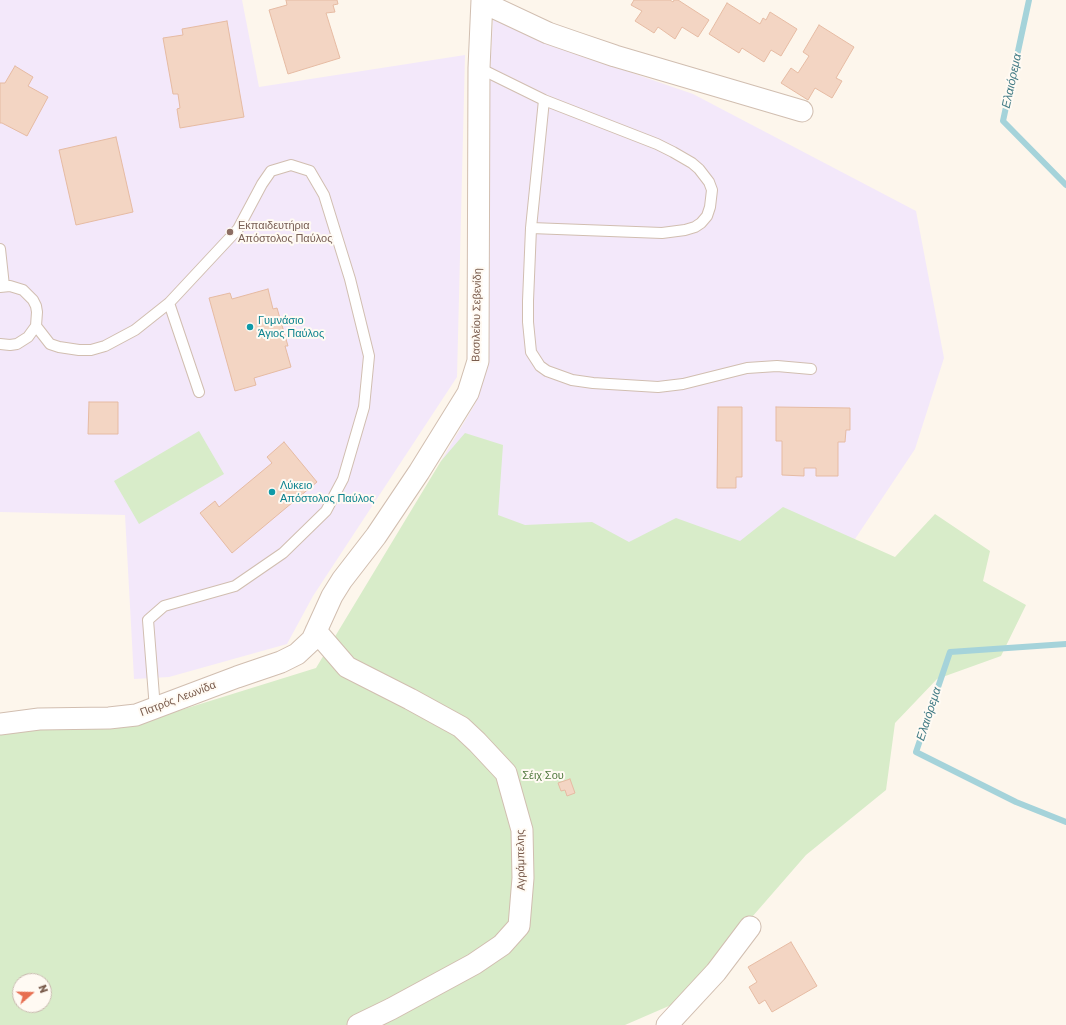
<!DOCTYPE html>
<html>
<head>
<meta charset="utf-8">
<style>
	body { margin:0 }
	#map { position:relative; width:1066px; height:1025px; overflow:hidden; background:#fdf6ec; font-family:Rubik,sans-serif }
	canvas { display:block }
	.north { position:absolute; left:12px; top:973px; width:40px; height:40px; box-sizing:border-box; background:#fffaf3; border:1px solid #cabbb1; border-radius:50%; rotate:70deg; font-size:11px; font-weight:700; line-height:16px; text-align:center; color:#7a5c4d }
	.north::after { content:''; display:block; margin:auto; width:14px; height:18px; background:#e76f51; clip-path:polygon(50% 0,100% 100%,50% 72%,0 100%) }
</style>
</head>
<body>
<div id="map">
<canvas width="1066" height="1025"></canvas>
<div class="north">N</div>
</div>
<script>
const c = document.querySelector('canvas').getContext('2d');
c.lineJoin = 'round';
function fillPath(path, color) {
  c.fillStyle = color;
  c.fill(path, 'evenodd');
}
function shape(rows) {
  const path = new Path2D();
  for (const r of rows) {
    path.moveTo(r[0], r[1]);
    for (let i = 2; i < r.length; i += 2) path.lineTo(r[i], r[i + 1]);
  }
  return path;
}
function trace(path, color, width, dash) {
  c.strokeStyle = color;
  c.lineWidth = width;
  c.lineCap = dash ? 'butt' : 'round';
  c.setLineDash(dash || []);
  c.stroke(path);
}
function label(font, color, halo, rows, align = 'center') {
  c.font = font + ' Rubik,sans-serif';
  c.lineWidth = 4;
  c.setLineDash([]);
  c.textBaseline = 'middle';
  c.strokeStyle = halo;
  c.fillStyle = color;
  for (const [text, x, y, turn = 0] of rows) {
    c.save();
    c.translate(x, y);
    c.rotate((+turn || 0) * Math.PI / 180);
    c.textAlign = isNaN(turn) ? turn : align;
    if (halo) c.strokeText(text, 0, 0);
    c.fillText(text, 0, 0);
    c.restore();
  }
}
const education = shape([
	[0,0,242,0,259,87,465,55,457,377,313,596,287,644,169,677,134,679,125,515,0,512],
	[493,19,560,48,693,94,916,211,944,358,915,449,855,539,571,559,488,532,441,461,475,404,482,382,490,73]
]);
const green = shape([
	[199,431,224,474,139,524,114,481],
	[465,433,503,445,498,515,525,525,592,522,629,542,676,518,740,541,783,507,895,557,935,514,990,551,983,581,1026,605,1001,656,937,679,895,723,886,790,806,855,678,1002,625,1025,0,1025,0,733,152,719,316,668,441,461],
	[20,981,44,981,44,1005,20,1005]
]);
const stream = shape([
	[1029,0,1003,121,1066,185],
	[1066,644,950,652,916,752,1016,802,1066,822]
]);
const building = shape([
	[286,0,337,0,338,4,333,5,335,12,326,13,340,58,288,74,269,10,287,5,286,0],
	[634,0,670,0,673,2,674,0,678,0,709,20,698,37,682,27,675,39,658,27,654,33,635,21,642,11,631,5,634,0],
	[727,3,760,24,763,18,766,20,770,12,797,29,781,56,771,50,764,62,742,48,739,53,709,34,727,3],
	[227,21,244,117,180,128,177,109,180,108,178,94,173,94,163,38,183,35,182,29,227,21],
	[819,25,854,47,836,78,842,81,832,98,815,88,808,100,781,83,791,68,798,73,809,56,803,52,819,25],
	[15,66,33,77,28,86,48,97,27,136,2,123,0,123,0,83,5,83,15,66],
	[116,137,133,212,76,225,59,150,116,137],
	[268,289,273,309,277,308,288,346,285,346,291,367,254,378,256,385,235,391,209,298,230,293,232,299,268,289],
	[89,402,118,402,118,434,88,434,89,402],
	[718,407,742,407,742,477,736,477,736,488,717,488,718,407],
	[776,407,850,408,850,430,846,430,845,442,838,442,838,476,816,476,816,468,804,468,804,476,782,475,782,441,776,441,776,407],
	[284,442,317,482,232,553,200,513,215,501,219,507,272,463,267,457,284,442],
	[570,779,575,793,567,796,565,790,561,791,558,783,570,779],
	[791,942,817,986,772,1012,765,1000,759,1004,749,987,757,982,748,967,791,942]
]);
const lane = shape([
	[479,68,544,100,657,144,673,152,692,163,699,169,709,182,712,190,710,207,707,216,701,223,695,227,685,230,662,233,531,228],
	[544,100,531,228,528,301,528,322,531,352,540,366,547,371,572,380,593,383,658,387,683,384,747,368,777,366,811,369],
	[0,249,4,286],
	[0,287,10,286,23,290,33,300,36,306,37,312,36,326,28,337,17,344,10,345,0,344],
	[169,303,199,392],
	[36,326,50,344,59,347,79,350,91,350,105,346,135,330,169,303,238,229,262,184,271,171,291,165,310,171,324,195,350,279,369,356,364,407,343,479,326,511,283,553,235,586,164,606,148,620,155,709]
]);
const street = shape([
	[482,2,548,33,574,42,615,56,802,111],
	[316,631,347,667,410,699,461,727,477,742,506,773,522,830,523,878,519,926,502,945,474,964,391,1009,358,1025],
	[0,724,39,719,109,718,136,715,237,677,281,662,297,654,312,640,332,596,342,580,376,536,419,472,468,393,478,361,479,68,482,0],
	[667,1025,716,972,750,927]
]);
const markers = [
	[230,232,4,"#8d6e63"],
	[250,327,4,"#0f9aa8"],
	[272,492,4,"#0f9aa8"]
];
const educationNames = [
	["Εκπαιδευτήρια",238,226],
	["Απόστολος Παύλος",238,239]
];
const streetNames = [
	["Βασιλείου Σεβενίδη",477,315,-89],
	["Πατρός Λεωνίδα",178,699,-21],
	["Αγράμπελης",521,860,-91]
];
const cultureNames = [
	["Γυμνάσιο",258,321],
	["Άγιος Παύλος",258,334],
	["Λύκειο",280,486],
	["Απόστολος Παύλος",280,499]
];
const parkNames = [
	["Σέιχ Σου",543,776]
];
const waterNames = [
	["Ελαιόρεμα",1012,81,-78],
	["Ελαιόρεμα",929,714,-72]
];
fillPath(education, '#f3e8fa');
fillPath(green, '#d8ecc9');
trace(stream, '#a5d3da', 6);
fillPath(building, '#f3d5c3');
trace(building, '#e6bba3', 1);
trace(lane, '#d1beb0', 12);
trace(street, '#d1beb0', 23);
trace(lane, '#fff', 10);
trace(street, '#fff', 21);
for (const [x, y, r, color] of markers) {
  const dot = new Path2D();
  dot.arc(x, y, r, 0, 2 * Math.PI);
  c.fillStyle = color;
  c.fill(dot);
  trace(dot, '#fffaf3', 1.5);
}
label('11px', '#785e54', '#fffaf3', educationNames, 'left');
label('11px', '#7a5c4d', '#fffaf3', streetNames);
label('11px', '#0d838f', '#fffaf3', cultureNames, 'left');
label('11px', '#537a41', '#fffaf3', parkNames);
label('italic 12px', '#437c86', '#fffaf3', waterNames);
</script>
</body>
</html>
